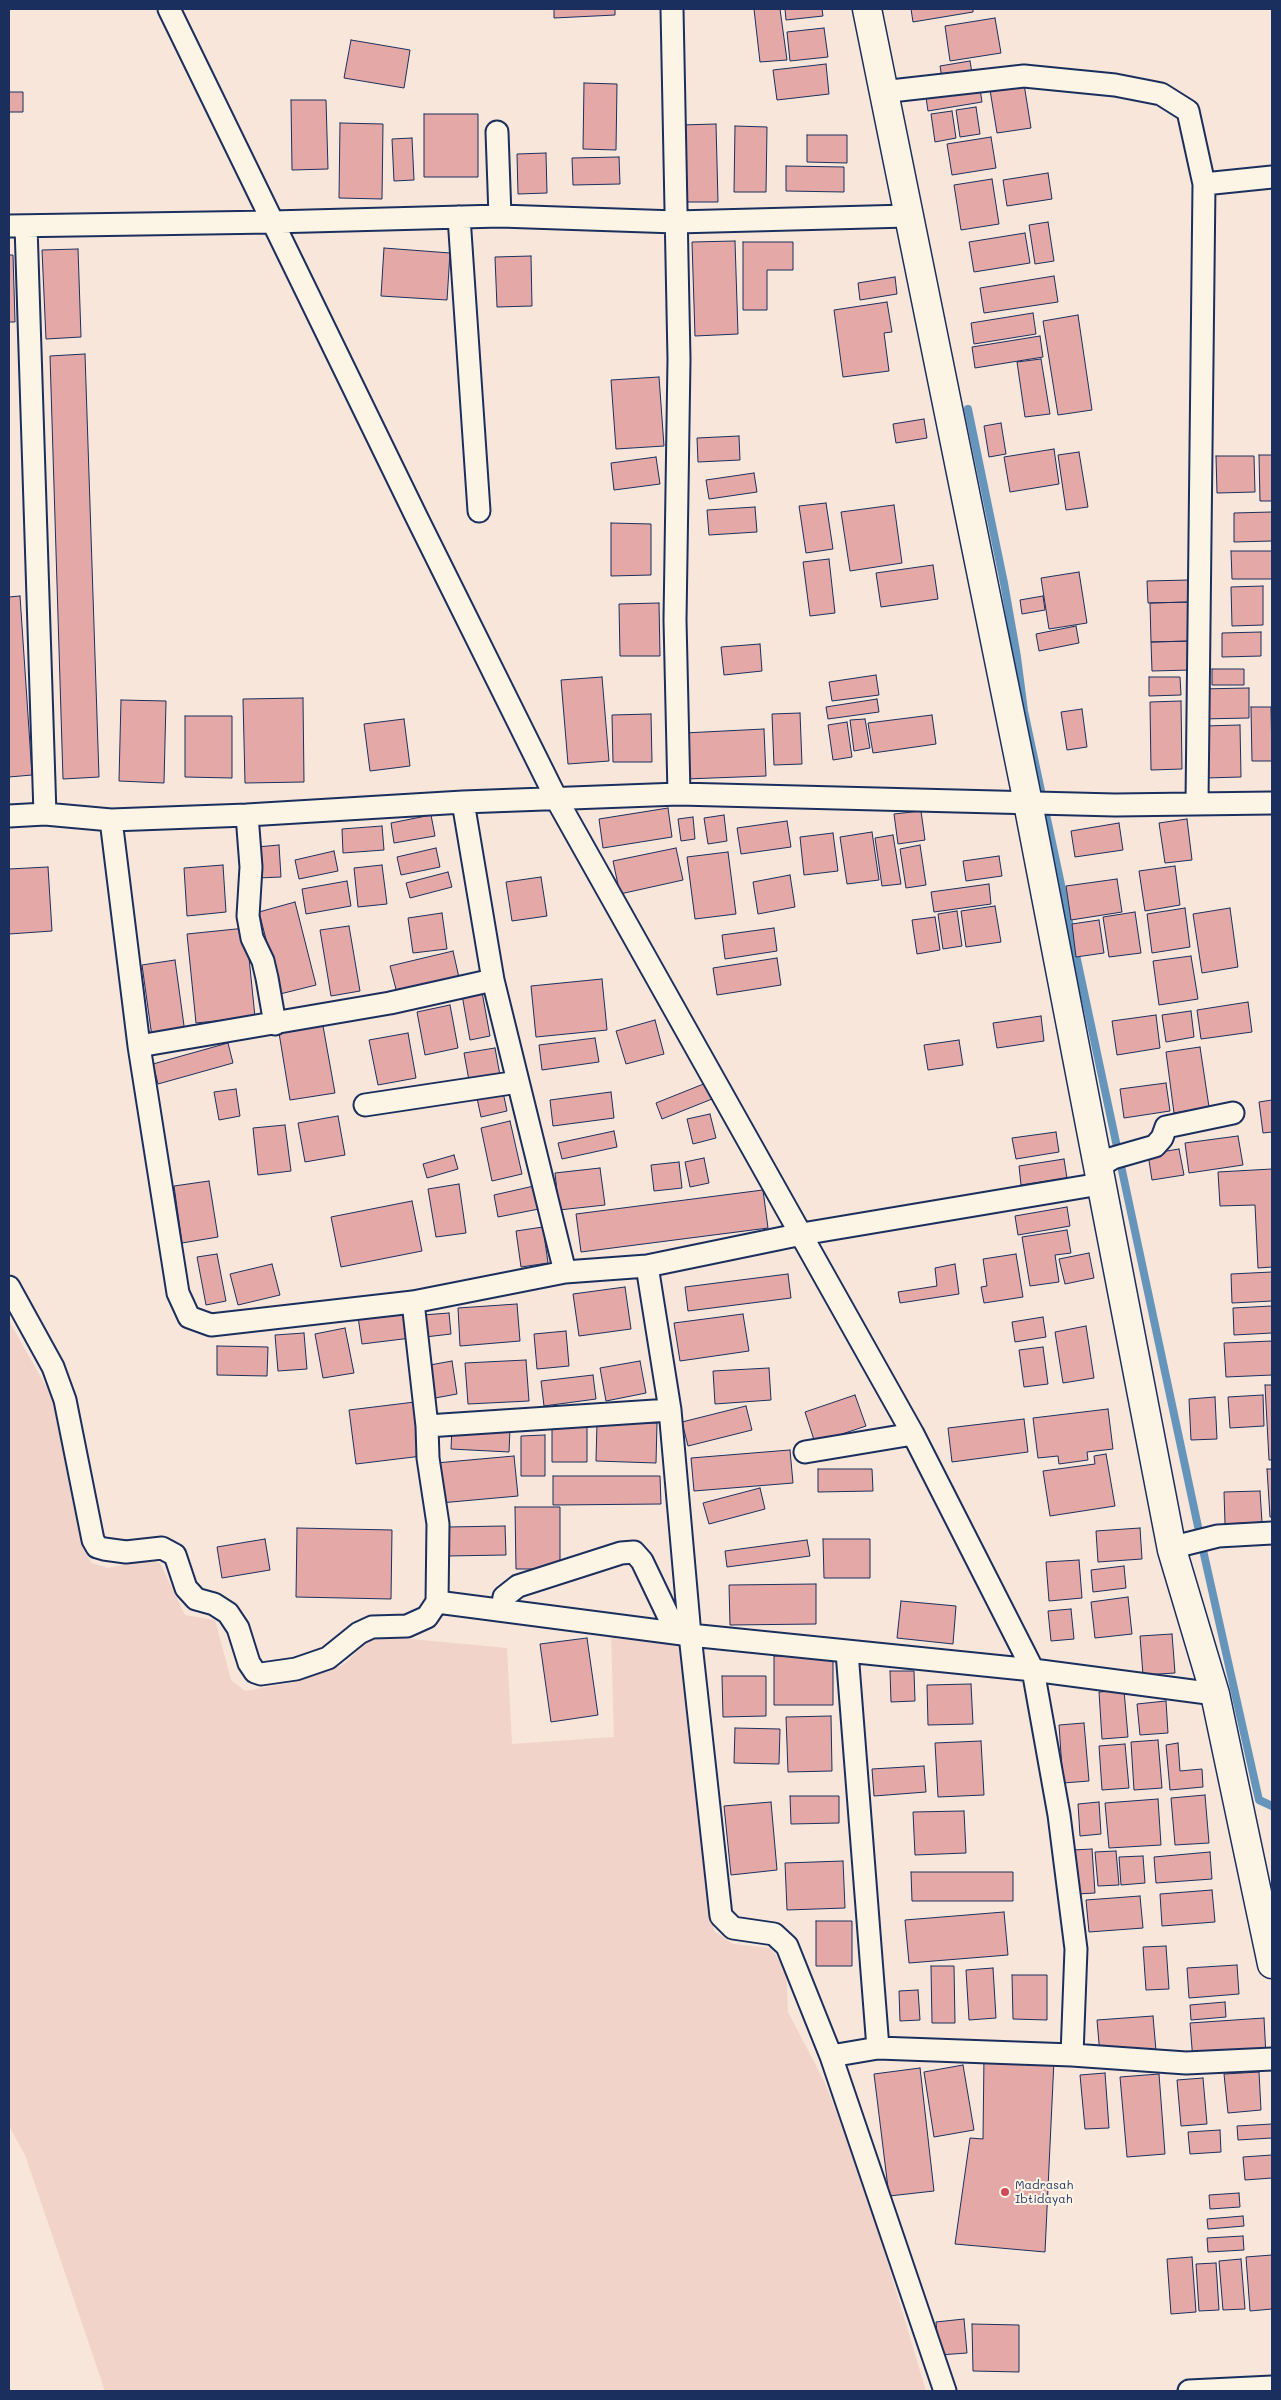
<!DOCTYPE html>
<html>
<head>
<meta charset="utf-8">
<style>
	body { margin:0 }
	#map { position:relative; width:1281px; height:2400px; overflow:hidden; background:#f7e6d9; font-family:Mali,sans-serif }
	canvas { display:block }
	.frame { position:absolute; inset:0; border:10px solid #1b2f5e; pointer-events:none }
</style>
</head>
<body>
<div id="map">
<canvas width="1281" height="2400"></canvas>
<div class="frame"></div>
</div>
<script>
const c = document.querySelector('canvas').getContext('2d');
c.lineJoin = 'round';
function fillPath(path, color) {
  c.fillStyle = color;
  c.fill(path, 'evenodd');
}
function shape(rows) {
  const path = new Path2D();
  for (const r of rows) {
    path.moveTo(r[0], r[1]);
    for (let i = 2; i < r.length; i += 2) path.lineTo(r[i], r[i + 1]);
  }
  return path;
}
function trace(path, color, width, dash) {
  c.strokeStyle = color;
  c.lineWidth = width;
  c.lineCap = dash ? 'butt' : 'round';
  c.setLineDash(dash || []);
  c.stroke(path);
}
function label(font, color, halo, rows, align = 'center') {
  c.font = font + ' Mali,sans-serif';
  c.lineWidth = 4;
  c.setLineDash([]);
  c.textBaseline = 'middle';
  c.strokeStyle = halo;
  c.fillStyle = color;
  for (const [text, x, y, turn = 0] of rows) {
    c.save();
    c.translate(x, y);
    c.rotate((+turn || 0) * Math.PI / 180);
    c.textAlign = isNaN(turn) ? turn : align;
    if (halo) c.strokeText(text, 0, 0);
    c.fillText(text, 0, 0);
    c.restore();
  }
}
const built = shape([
	[9,1321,52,1397,84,1551,92,1563,108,1568,143,1560,160,1563,185,1615,215,1620,231,1680,245,1691,295,1682,343,1665,366,1643,379,1636,507,1648,512,1744,614,1737,611,1633,682,1640,689,1647,714,1931,733,1944,771,1948,786,1971,788,2012,824,2081,862,2177,926,2391,105,2391,25,2155,9,2126]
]);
const stream = shape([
	[968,409,1004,583,1017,657,1024,711,1203,1550,1259,1800,1272,1806]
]);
const building = shape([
	[554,9,615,9,615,15,554,18,554,9],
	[754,9,780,9,787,60,760,62,754,9],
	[785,9,822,9,823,16,786,20,785,9],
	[911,9,973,9,973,12,913,22,911,9],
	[995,18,1001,53,950,61,945,26,995,18],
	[824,28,828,57,790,61,787,32,824,28],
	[351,40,410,50,404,88,344,78,351,40],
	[970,61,972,73,942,78,940,66,970,61],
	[826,64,829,94,777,100,773,70,826,64],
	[979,82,982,102,928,111,925,91,979,82],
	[584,83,617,84,616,150,583,149,584,83],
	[1024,84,1031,128,997,133,990,90,1024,84],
	[9,92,23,92,23,112,9,112,9,92],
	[291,100,326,100,328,169,292,170,291,100],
	[976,107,980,134,960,137,956,110,976,107],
	[952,111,956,138,935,142,931,114,952,111],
	[424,114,478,114,478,177,424,177,424,114],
	[340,123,383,124,382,199,339,198,340,123],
	[716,124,718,202,682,202,681,125,716,124],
	[735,126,767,127,766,192,734,192,735,126],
	[807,135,847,135,847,163,807,162,807,135],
	[991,137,996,168,952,175,947,144,991,137],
	[412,138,414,180,394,181,392,139,412,138],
	[546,153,547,193,518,194,517,154,546,153],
	[619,157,620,184,573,185,572,158,619,157],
	[786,166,844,167,844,192,786,191,786,166],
	[1048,173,1052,199,1007,206,1003,180,1048,173],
	[992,179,999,224,961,230,954,185,992,179],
	[1048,222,1054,261,1035,264,1029,225,1048,222],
	[1025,233,1030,263,974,272,969,242,1025,233],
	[735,241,738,334,695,336,692,242,735,241],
	[743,242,793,242,793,270,767,270,767,310,743,310,743,242],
	[384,248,450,253,447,300,381,296,384,248],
	[78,249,81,337,46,339,42,250,78,249],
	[9,255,13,255,15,322,9,322,9,255],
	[531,256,532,306,497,307,495,257,531,256],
	[1054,276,1058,302,984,313,980,288,1054,276],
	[895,277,897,294,860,300,858,283,895,277],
	[887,302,892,332,884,333,889,371,843,377,834,310,887,302],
	[1033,313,1036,334,974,344,971,323,1033,313],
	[1078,315,1092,410,1058,415,1043,321,1078,315],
	[1040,336,1043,357,975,368,972,347,1040,336],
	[85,354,99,777,63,779,50,356,85,354],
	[1041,359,1050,414,1025,417,1017,362,1041,359],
	[659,377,664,446,616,449,611,380,659,377],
	[924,419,927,438,896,443,893,424,924,419],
	[1001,423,1006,454,989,457,984,426,1001,423],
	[739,436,740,460,698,462,697,438,739,436],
	[1054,449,1059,484,1010,492,1004,457,1054,449],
	[1079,452,1088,507,1066,510,1058,455,1079,452],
	[1259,455,1272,455,1272,501,1260,501,1259,455],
	[1216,456,1254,456,1255,492,1217,493,1216,456],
	[656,457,660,484,614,490,611,463,656,457],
	[754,473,757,492,709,499,706,480,754,473],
	[826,503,833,549,806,553,799,506,826,503],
	[894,505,902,563,850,571,841,512,894,505],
	[755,507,757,532,709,535,707,510,755,507],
	[1272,512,1272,541,1234,542,1234,513,1272,512],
	[611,523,651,524,651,575,611,576,611,523],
	[1231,551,1272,551,1272,579,1232,579,1231,551],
	[829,559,835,613,810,616,803,562,829,559],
	[933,565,938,599,881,607,876,573,933,565],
	[1079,572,1087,623,1049,629,1041,578,1079,572],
	[1189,580,1190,602,1148,603,1147,581,1189,580],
	[1263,586,1263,625,1232,626,1231,587,1263,586],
	[20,596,32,775,9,777,9,597,20,596],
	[1043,596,1045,610,1022,614,1020,600,1043,596],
	[1190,602,1191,641,1151,642,1150,603,1190,602],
	[659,603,660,656,620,656,619,604,659,603],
	[1076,626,1079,643,1039,651,1036,634,1076,626],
	[1261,632,1261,656,1222,657,1222,633,1261,632],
	[1191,641,1191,670,1152,671,1151,642,1191,641],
	[760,644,762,671,724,675,721,647,760,644],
	[1212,669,1244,669,1244,685,1212,685,1212,669],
	[876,675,879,695,832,701,829,682,876,675],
	[602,677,609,761,568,764,561,680,602,677],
	[1149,677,1180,677,1181,695,1149,696,1149,677],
	[1249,688,1249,718,1200,719,1199,689,1249,688],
	[303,698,304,782,245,783,243,699,303,698],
	[877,699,879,712,828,719,826,707,877,699],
	[121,700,166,701,164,783,119,781,121,700],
	[1181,701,1182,769,1151,770,1150,702,1181,701],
	[1251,707,1271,707,1272,761,1252,761,1251,707],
	[1082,709,1087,747,1067,750,1061,712,1082,709],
	[800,713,802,764,774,765,772,714,800,713],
	[651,714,652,762,613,762,612,715,651,714],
	[932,715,936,744,873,753,868,723,932,715],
	[185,716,232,716,232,778,185,777,185,716],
	[404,719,410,766,370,771,364,724,404,719],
	[865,719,870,748,854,751,850,720,865,719],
	[847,722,852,757,833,760,828,725,847,722],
	[1240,725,1241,777,1205,778,1204,726,1240,725],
	[764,729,766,776,685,779,684,733,764,729],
	[668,808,672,837,603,848,599,819,668,808],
	[921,811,925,840,898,844,894,814,921,811],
	[431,815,435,836,394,843,391,823,431,815],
	[724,815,727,841,708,844,704,818,724,815],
	[693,817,695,839,681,841,678,819,693,817],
	[1187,819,1192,860,1165,863,1159,823,1187,819],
	[787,821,791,847,741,854,737,828,787,821],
	[1119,823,1123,850,1075,857,1071,831,1119,823],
	[382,826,384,850,343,853,342,829,382,826],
	[872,832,879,880,847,884,840,837,872,832],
	[833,833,838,871,804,875,800,837,833,833],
	[893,835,901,884,882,886,875,838,893,835],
	[279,845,281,877,258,878,257,847,279,845],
	[920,845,926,885,906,888,900,849,920,845],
	[436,848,440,867,401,875,397,857,436,848],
	[676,848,683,880,620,894,613,861,676,848],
	[334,851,338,871,299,879,295,860,334,851],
	[728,852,736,914,695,919,687,857,728,852],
	[999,856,1002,876,966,881,963,861,999,856],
	[223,865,226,912,187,916,184,868,223,865],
	[382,865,387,904,358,907,354,868,382,865],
	[1175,866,1180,905,1145,911,1139,871,1175,866],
	[48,867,52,931,9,934,9,869,48,867],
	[448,872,452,887,410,898,406,883,448,872],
	[790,875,795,907,758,914,753,882,790,875],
	[541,877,547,916,512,921,506,882,541,877],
	[1117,879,1122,912,1071,920,1066,886,1117,879],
	[347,881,351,906,306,914,302,889,347,881],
	[989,884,991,904,934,912,931,892,989,884],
	[295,902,316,985,280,994,259,912,295,902],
	[995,906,1001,942,966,947,961,911,995,906],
	[1185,908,1190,947,1152,953,1147,914,1185,908],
	[1230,908,1238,967,1202,973,1193,914,1230,908],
	[957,911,962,946,943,949,938,914,957,911],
	[1135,912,1141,953,1109,957,1103,917,1135,912],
	[442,913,447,949,413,953,408,918,442,913],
	[935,917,940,950,917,954,912,920,935,917],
	[1099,920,1104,953,1076,957,1072,924,1099,920],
	[349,926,360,991,331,996,320,930,349,926],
	[246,928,255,1017,196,1023,187,934,246,928],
	[774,928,777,951,725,959,722,935,774,928],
	[453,951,460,982,398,997,390,966,453,951],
	[1191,956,1198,999,1159,1005,1153,961,1191,956],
	[777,958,781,985,717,995,713,968,777,958],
	[175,960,185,1033,152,1037,142,965,175,960],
	[602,979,607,1030,536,1037,531,986,602,979],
	[482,992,490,1036,470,1040,462,995,482,992],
	[1248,1002,1252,1032,1201,1039,1197,1010,1248,1002],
	[450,1005,458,1048,425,1055,417,1012,450,1005],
	[1191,1011,1194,1037,1166,1042,1162,1015,1191,1011],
	[1156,1015,1160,1048,1117,1055,1112,1021,1156,1015],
	[1041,1016,1044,1041,997,1048,993,1023,1041,1016],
	[655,1020,664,1054,626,1064,616,1031,655,1020],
	[323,1026,335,1093,290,1100,279,1033,323,1026],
	[408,1033,416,1078,378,1085,369,1040,408,1033],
	[595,1038,599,1062,542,1070,539,1045,595,1038],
	[959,1040,963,1065,928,1070,924,1045,959,1040],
	[228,1043,233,1063,158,1084,153,1064,228,1043],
	[1200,1047,1209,1107,1174,1113,1166,1052,1200,1047],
	[495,1048,501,1081,470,1086,464,1053,495,1048],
	[706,1083,712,1099,662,1119,656,1103,706,1083],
	[1166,1083,1170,1111,1124,1118,1120,1089,1166,1083],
	[236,1089,240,1116,219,1120,214,1092,236,1089],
	[503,1092,507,1111,481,1117,477,1098,503,1092],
	[611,1092,614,1118,553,1126,550,1100,611,1092],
	[1272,1100,1272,1132,1263,1133,1259,1102,1272,1100],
	[710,1114,716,1138,693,1144,687,1119,710,1114],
	[338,1116,345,1155,305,1162,298,1123,338,1116],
	[510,1121,522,1174,492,1181,481,1128,510,1121],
	[285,1125,291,1171,258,1175,253,1128,285,1125],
	[614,1131,617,1147,562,1159,558,1143,614,1131],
	[1056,1132,1059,1152,1016,1159,1012,1138,1056,1132],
	[1238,1136,1243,1165,1189,1173,1185,1143,1238,1136],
	[1179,1149,1184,1175,1152,1180,1148,1154,1179,1149],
	[454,1155,458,1169,427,1178,423,1164,454,1155],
	[704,1158,709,1183,690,1187,685,1162,704,1158],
	[1064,1159,1067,1178,1021,1185,1019,1166,1064,1159],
	[679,1162,682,1188,654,1191,651,1165,679,1162],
	[600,1168,605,1205,559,1210,555,1173,600,1168],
	[1272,1169,1272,1267,1258,1268,1255,1205,1220,1206,1218,1172,1272,1169],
	[209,1181,218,1237,182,1243,174,1186,209,1181],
	[459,1184,466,1233,436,1237,428,1189,459,1184],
	[534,1186,539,1209,498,1217,494,1195,534,1186],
	[763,1190,768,1228,581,1252,576,1214,763,1190],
	[412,1201,422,1251,341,1267,331,1217,412,1201],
	[1067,1207,1070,1226,1018,1235,1015,1216,1067,1207],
	[543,1227,548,1263,521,1267,516,1231,543,1227],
	[1067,1230,1071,1253,1055,1255,1059,1282,1030,1286,1022,1237,1067,1230],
	[1089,1253,1094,1278,1065,1284,1059,1259,1089,1253],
	[217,1254,226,1301,206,1305,197,1257,217,1254],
	[1016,1254,1023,1297,984,1303,981,1287,987,1286,983,1259,1016,1254],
	[272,1264,280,1295,238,1305,230,1274,272,1264],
	[955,1264,959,1294,900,1303,898,1292,937,1286,935,1268,955,1264],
	[1272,1272,1272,1301,1232,1303,1231,1274,1272,1272],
	[788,1274,791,1298,688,1311,685,1287,788,1274],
	[625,1287,631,1329,579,1336,573,1294,625,1287],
	[517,1304,520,1341,460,1346,458,1308,517,1304],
	[1272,1306,1272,1333,1234,1335,1233,1308,1272,1306],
	[408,1310,411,1338,362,1344,358,1317,408,1310],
	[449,1313,451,1334,425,1337,423,1315,449,1313],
	[743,1314,749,1351,680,1361,674,1323,743,1314],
	[1043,1317,1046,1337,1015,1342,1012,1322,1043,1317],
	[1086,1326,1094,1378,1063,1383,1055,1332,1086,1326],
	[345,1328,354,1373,323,1378,315,1334,345,1328],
	[566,1331,569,1366,537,1369,534,1334,566,1331],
	[304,1333,307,1369,278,1371,275,1335,304,1333],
	[1272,1341,1272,1375,1226,1377,1224,1343,1272,1341],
	[217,1346,268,1347,267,1376,217,1375,217,1346],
	[1043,1347,1048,1384,1024,1387,1019,1350,1043,1347],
	[526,1360,529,1401,468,1404,465,1363,526,1360],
	[452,1361,457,1394,435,1398,430,1365,452,1361],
	[640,1361,646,1393,606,1401,600,1368,640,1361],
	[769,1368,771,1400,715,1404,713,1371,769,1368],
	[593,1375,596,1399,544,1406,541,1381,593,1375],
	[1265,1385,1272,1385,1272,1460,1269,1460,1265,1385],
	[855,1395,866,1426,815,1443,805,1412,855,1395],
	[1263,1395,1264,1426,1230,1428,1228,1397,1263,1395],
	[1215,1397,1217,1439,1191,1440,1189,1399,1215,1397],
	[415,1402,422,1456,356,1464,349,1410,415,1402],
	[746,1406,752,1430,688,1446,682,1422,746,1406],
	[1108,1409,1113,1449,1087,1452,1088,1460,1059,1464,1058,1456,1038,1458,1033,1418,1108,1409],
	[1024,1419,1028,1452,952,1462,948,1428,1024,1419],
	[587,1420,587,1462,552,1462,552,1421,587,1420],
	[597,1422,657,1423,656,1463,596,1461,597,1422],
	[452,1427,510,1429,509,1452,451,1449,452,1427],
	[545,1435,545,1476,521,1476,521,1436,545,1435],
	[790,1450,793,1483,694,1491,691,1458,790,1450],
	[1106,1454,1115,1506,1050,1516,1043,1471,1095,1464,1094,1456,1106,1454],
	[514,1456,518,1496,440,1503,436,1463,514,1456],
	[818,1469,872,1469,873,1491,818,1492,818,1469],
	[1267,1469,1272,1469,1272,1517,1270,1517,1267,1469],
	[553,1476,660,1476,661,1504,553,1505,553,1476],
	[760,1488,765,1509,709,1524,703,1503,760,1488],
	[1260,1491,1262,1522,1225,1524,1224,1492,1260,1491],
	[515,1507,560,1507,560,1569,516,1569,515,1507],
	[505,1526,506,1555,447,1556,447,1527,505,1526],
	[297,1528,392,1530,391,1599,296,1597,297,1528],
	[1140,1528,1142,1559,1098,1562,1096,1531,1140,1528],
	[265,1539,270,1570,222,1578,217,1547,265,1539],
	[823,1539,870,1539,870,1578,824,1578,823,1539],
	[807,1540,810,1556,727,1567,725,1551,807,1540],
	[1079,1560,1082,1598,1049,1601,1046,1562,1079,1560],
	[1124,1566,1126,1588,1093,1592,1091,1570,1124,1566],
	[816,1584,816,1624,730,1625,729,1585,816,1584],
	[1128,1597,1132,1634,1095,1638,1091,1602,1128,1597],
	[901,1601,956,1606,953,1644,897,1638,901,1601],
	[1071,1609,1074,1639,1051,1641,1048,1611,1071,1609],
	[1172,1634,1175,1673,1143,1675,1140,1636,1172,1634],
	[587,1638,598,1715,551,1722,540,1644,587,1638],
	[774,1656,833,1656,833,1705,774,1705,774,1656],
	[890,1671,914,1671,915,1701,891,1702,890,1671],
	[722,1676,766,1676,766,1716,723,1717,722,1676],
	[971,1684,973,1724,928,1725,927,1685,971,1684],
	[1124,1690,1128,1737,1102,1739,1099,1692,1124,1690],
	[1166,1701,1168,1733,1140,1735,1137,1704,1166,1701],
	[831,1716,832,1771,788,1772,786,1717,831,1716],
	[1084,1723,1089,1781,1063,1783,1059,1725,1084,1723],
	[735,1728,780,1729,779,1764,734,1763,735,1728],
	[1158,1740,1162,1788,1134,1790,1131,1742,1158,1740],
	[981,1741,984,1795,938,1797,935,1743,981,1741],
	[1178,1743,1180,1771,1202,1769,1203,1787,1170,1790,1166,1745,1178,1743],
	[1125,1744,1129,1788,1102,1790,1099,1746,1125,1744],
	[924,1766,926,1792,874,1796,872,1769,924,1766],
	[1205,1795,1209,1843,1175,1845,1171,1798,1205,1795],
	[790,1796,839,1796,839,1823,791,1824,790,1796],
	[1158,1799,1161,1845,1109,1848,1105,1803,1158,1799],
	[771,1802,777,1870,731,1875,724,1806,771,1802],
	[1099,1802,1101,1834,1080,1836,1078,1804,1099,1802],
	[964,1811,966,1853,915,1855,913,1812,964,1811],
	[1092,1849,1095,1893,1077,1894,1073,1850,1092,1849],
	[1116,1851,1119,1885,1098,1886,1095,1852,1116,1851],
	[1210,1852,1212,1879,1156,1883,1154,1857,1210,1852],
	[1143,1856,1145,1883,1121,1885,1119,1857,1143,1856],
	[843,1861,845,1908,787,1910,785,1863,843,1861],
	[911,1872,1013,1872,1013,1901,912,1901,911,1872],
	[1212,1890,1215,1922,1162,1926,1160,1894,1212,1890],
	[1140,1896,1143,1928,1089,1932,1086,1900,1140,1896],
	[1004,1912,1008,1955,909,1963,905,1920,1004,1912],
	[816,1921,852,1921,852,1966,816,1966,816,1921],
	[1166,1946,1169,1989,1146,1990,1143,1947,1166,1946],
	[1237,1965,1239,1994,1189,1998,1187,1968,1237,1965],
	[931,1966,954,1966,955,2023,932,2023,931,1966],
	[993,1968,996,2018,969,2020,966,1970,993,1968],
	[1012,1975,1047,1975,1047,2020,1013,2019,1012,1975],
	[918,1990,920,2020,900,2021,899,1991,918,1990],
	[1225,2002,1226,2017,1191,2020,1190,2005,1225,2002],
	[1153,2016,1156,2051,1100,2055,1097,2020,1153,2016],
	[1264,2018,1266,2056,1193,2061,1190,2023,1264,2018],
	[984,2055,1054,2060,1045,2252,955,2244,970,2138,983,2139,984,2055],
	[963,2065,974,2130,934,2137,924,2072,963,2065],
	[920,2068,934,2191,889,2196,874,2074,920,2068],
	[1259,2072,1261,2110,1228,2113,1224,2074,1259,2072],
	[1105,2073,1109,2128,1085,2129,1080,2075,1105,2073],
	[1159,2074,1165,2154,1127,2157,1120,2077,1159,2074],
	[1203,2078,1207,2124,1181,2126,1177,2080,1203,2078],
	[1272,2124,1272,2138,1238,2140,1237,2126,1272,2124],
	[1220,2130,1221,2152,1190,2154,1188,2132,1220,2130],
	[1272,2155,1272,2178,1245,2180,1243,2157,1272,2155],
	[1239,2193,1240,2207,1210,2209,1209,2195,1239,2193],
	[1243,2216,1244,2226,1208,2229,1207,2219,1243,2216],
	[1243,2236,1244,2250,1208,2252,1207,2238,1243,2236],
	[1272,2255,1272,2309,1250,2311,1246,2257,1272,2255],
	[1192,2257,1196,2312,1171,2314,1167,2259,1192,2257],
	[1241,2259,1245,2309,1223,2310,1219,2261,1241,2259],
	[1216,2263,1219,2310,1199,2311,1196,2264,1216,2263],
	[964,2319,967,2353,939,2355,936,2322,964,2319],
	[972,2324,1019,2325,1019,2372,973,2371,972,2324]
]);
const minor = shape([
	[169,9,417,518,557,800,913,1434,1033,1670,1059,1815,1076,1949,1072,2055,1186,2063,1272,2059],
	[672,9,679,359,675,620,679,794],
	[882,92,1024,76,1115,85,1161,94,1188,111,1204,184,1197,802],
	[497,132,500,216],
	[1204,184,1272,177],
	[459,217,479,511],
	[9,226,272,222,500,216,676,222,908,216],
	[26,226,45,814],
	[463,802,493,980,565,1272],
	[247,815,251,867,248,916,252,938,263,961,267,978,275,1024],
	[9,816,45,814,111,820,247,815,463,802,679,794,1115,805,1272,803],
	[111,820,139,1046,178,1293,189,1317,211,1325,413,1302,565,1272,647,1266,802,1234,1100,1184],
	[139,1046,390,1003,493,980],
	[365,1105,518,1082],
	[1098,1167,1113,1158,1155,1146,1162,1138,1166,1127,1233,1113],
	[647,1266,670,1410,690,1635,721,1916,733,1928,774,1934,787,1946,831,2056,945,2391],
	[9,1287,53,1367,65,1400,93,1540,97,1547,104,1549,126,1552,162,1548,175,1555,186,1588,196,1599,214,1604,228,1613,238,1628,249,1663,255,1672,261,1674,296,1669,328,1658,359,1633,372,1627,407,1626,427,1617,437,1602,690,1635,1033,1670,1215,1694],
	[413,1302,427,1426,428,1458,438,1524,437,1602],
	[427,1426,670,1410],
	[805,1452,913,1434],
	[1172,1550,1182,1545,1218,1536,1272,1533],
	[502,1610,504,1597,518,1586,621,1553,634,1552,642,1561,676,1632],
	[847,1652,878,2048],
	[831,2056,878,2048,1072,2055],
	[1189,2391,1272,2387]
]);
const secondary = shape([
	[867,9,1028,803,1172,1550,1215,1694,1272,1964]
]);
const markers = [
	[1005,2192,5,"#d1495b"]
];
const poiNames = [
	["Madrasah",1015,2185],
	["Ibtidayah",1015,2199]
];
fillPath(built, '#f1d3ca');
trace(stream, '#6695bb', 8);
fillPath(building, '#e4a8a7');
trace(building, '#1b2f5e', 1);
trace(minor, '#1b2f5e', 25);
trace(secondary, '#1b2f5e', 31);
trace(minor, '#fcf5e5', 21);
trace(secondary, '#fcf5e5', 28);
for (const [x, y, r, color] of markers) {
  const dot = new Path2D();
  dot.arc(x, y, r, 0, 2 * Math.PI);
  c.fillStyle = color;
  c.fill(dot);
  trace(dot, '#fcf5e5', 2);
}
label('12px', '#1b2f5e', '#fcf5e5', poiNames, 'left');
</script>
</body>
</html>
